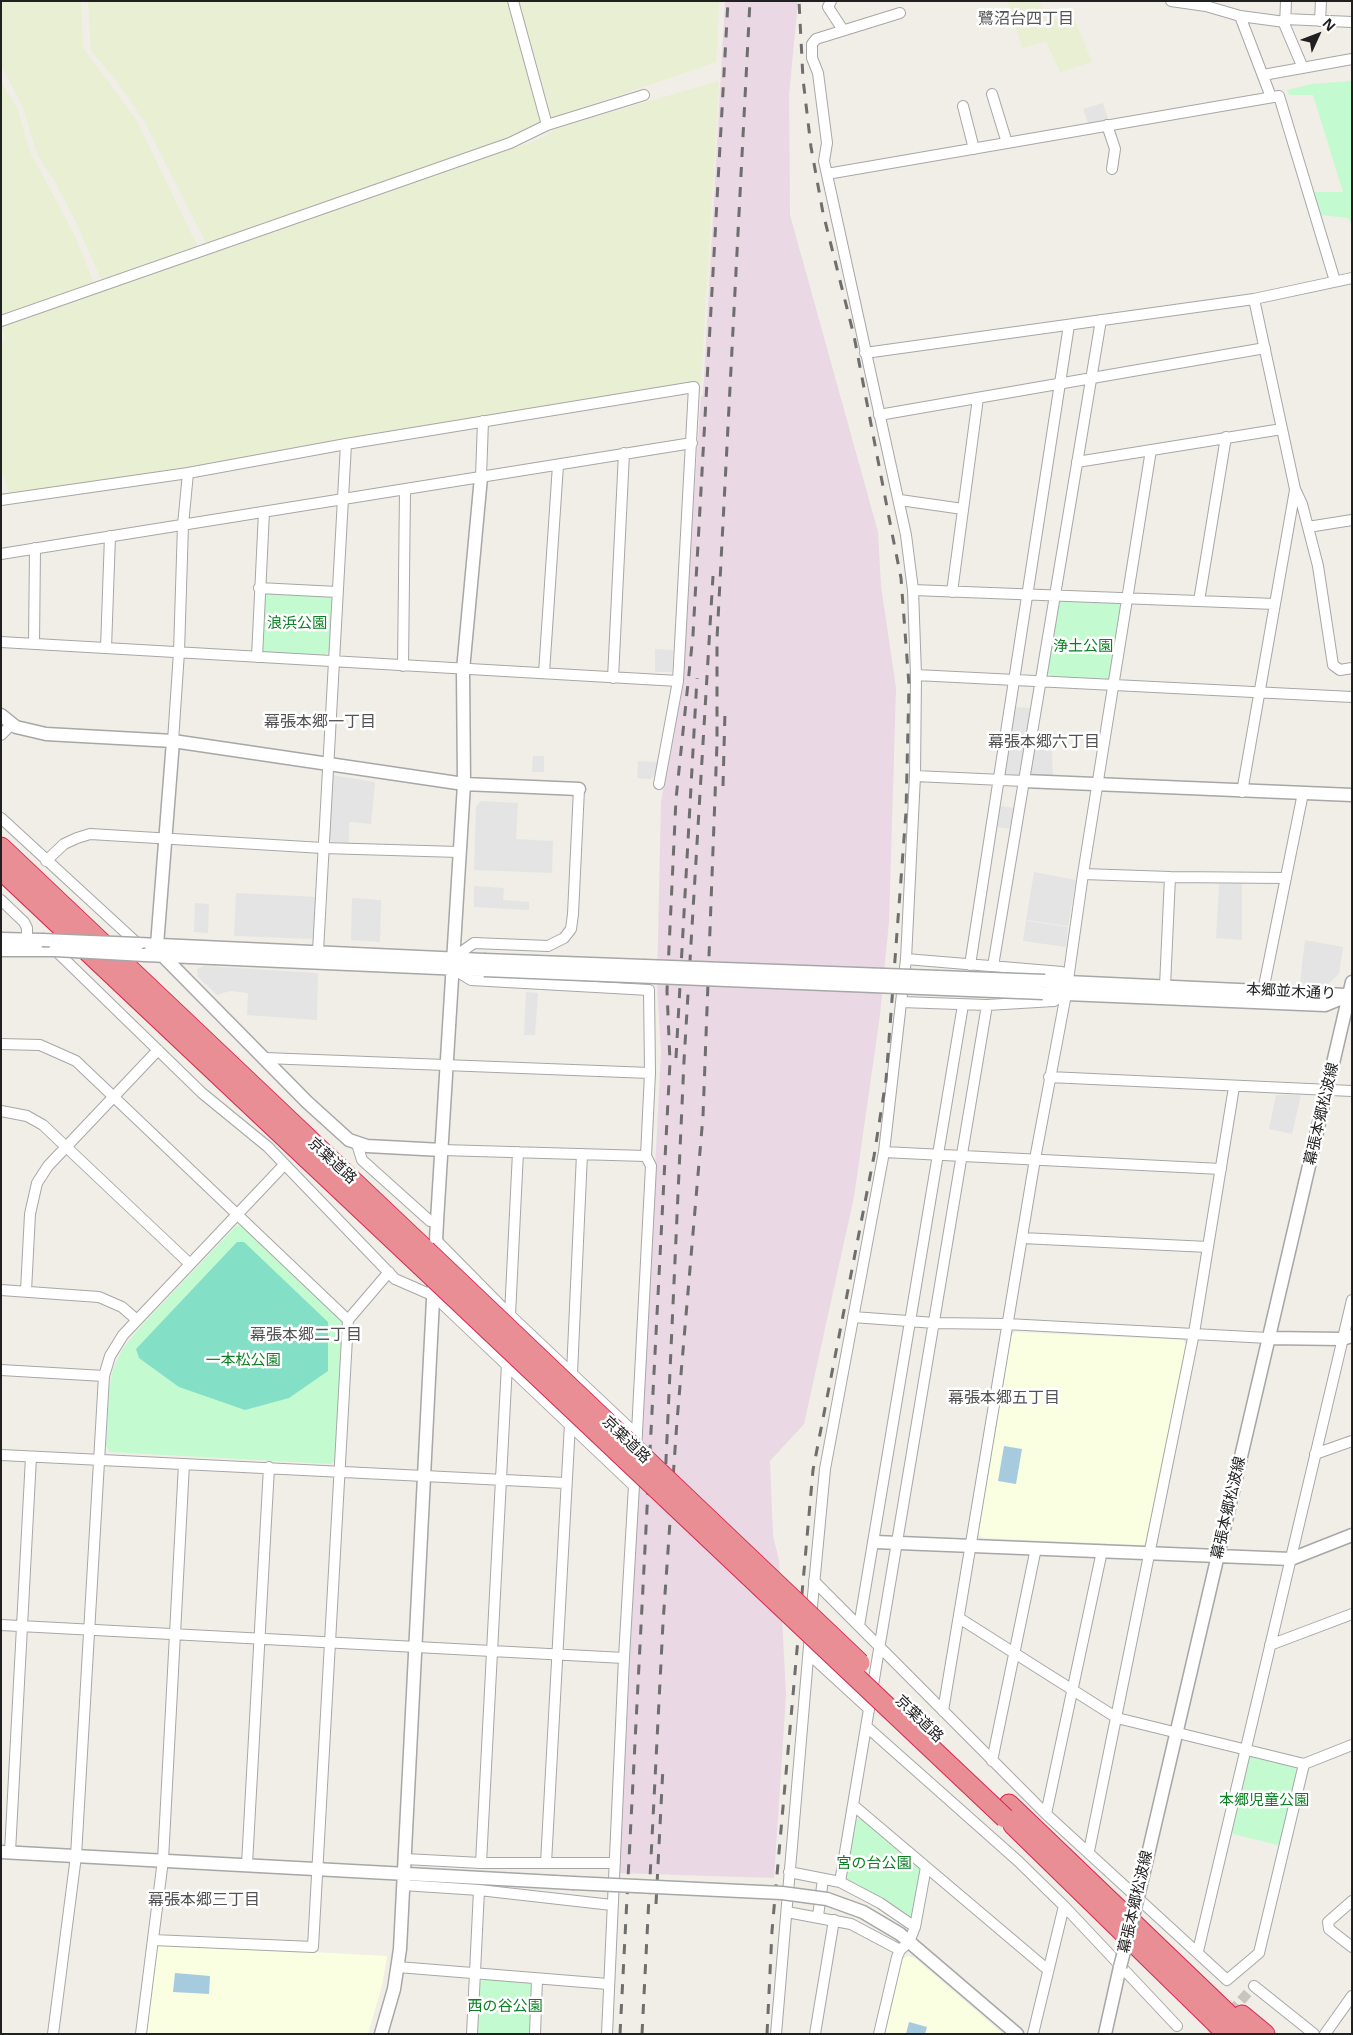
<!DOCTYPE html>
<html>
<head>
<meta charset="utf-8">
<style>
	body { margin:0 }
	#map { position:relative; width:1353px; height:2035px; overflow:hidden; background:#f0eee6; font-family:"Noto Sans",sans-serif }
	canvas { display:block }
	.frame { position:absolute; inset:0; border:2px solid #202020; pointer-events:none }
	.north { position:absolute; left:1293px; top:10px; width:50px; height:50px; -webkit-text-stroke:4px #fff; paint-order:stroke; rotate:47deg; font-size:14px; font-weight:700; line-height:20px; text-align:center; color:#202020 }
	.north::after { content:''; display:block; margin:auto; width:18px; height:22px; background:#202020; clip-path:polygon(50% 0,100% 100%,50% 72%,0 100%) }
</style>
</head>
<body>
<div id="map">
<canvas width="1353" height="2035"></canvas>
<div class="frame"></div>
<div class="north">N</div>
</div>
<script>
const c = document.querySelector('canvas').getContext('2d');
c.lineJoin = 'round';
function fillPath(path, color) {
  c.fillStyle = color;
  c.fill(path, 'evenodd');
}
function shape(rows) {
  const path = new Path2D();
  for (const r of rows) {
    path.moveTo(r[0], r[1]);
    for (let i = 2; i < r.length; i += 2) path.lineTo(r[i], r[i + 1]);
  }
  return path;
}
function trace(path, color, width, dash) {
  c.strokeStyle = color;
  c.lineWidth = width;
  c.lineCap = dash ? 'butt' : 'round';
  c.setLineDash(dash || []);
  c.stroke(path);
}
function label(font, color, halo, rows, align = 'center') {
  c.font = font + ' "Noto Sans","Noto Sans JP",sans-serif';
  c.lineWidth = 5;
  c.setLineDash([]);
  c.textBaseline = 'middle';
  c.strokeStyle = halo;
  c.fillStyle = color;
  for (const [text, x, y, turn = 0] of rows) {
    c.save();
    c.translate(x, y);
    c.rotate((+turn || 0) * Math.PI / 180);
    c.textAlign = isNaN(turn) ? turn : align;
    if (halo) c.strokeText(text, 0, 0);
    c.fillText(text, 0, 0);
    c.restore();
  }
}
const industrial = shape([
	[725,1,798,1,789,95,790,215,878,532,881,586,896,688,889,921,880,1015,854,1197,804,1424,770,1461,773,1536,779,1560,786,1695,774,1878,619,1873,661,1052,657,984,661,802,681,684,701,396,703,395]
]);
const education = shape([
	[1015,1332,1183,1340,1187,1346,1149,1540,1143,1545,982,1538,977,1532,1010,1337],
	[163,1944,387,1956,382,1986,368,2034,146,2034,156,1948],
	[908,1956,916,1959,1003,2034,883,2034,901,1959]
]);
const farmland = shape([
	[1,1,81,1,83,48,137,121,198,248,103,284,77,224,55,182,37,154,22,105,1,65],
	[88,1,511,1,544,124,509,140,207,245,144,121,116,80,91,51],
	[518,1,719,1,716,62,552,118],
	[1008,1,1039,1,1047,22,1072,14,1092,62,1060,72,1046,41,1022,48],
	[1,81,17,108,30,152,74,234,95,286,1,316],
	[719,81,701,383,10,496,1,469,1,341,6,340,1,327,540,139,557,128]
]);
const park = shape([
	[1352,81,1352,225,1348,218,1321,215,1314,192,1343,192,1313,95,1289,95,1287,90,1311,84],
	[269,592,327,594,332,600,329,651,324,656,266,654,261,648,263,598],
	[1063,599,1119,601,1123,606,1111,677,1106,682,1052,678,1046,672,1057,606],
	[243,1225,340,1318,343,1325,336,1459,331,1464,110,1452,106,1446,109,1391,113,1369,123,1348,142,1325,236,1226],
	[1252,1756,1293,1765,1298,1773,1282,1841,1278,1845,1233,1834,1230,1830,1246,1759],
	[862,1818,918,1866,920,1873,914,1914,908,1917,875,1894,849,1882,845,1875,855,1820],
	[484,1979,528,1982,533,1987,530,2034,476,2034,479,1983]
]);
const pitch = shape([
	[237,1242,244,1242,328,1322,328,1371,289,1398,245,1410,179,1387,139,1358,136,1349]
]);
const parking = shape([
	[1103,103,1109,122,1089,126,1083,109],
	[655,649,673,650,672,672,655,672],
	[1015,707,1030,708,1021,773,1019,776,1004,773],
	[1033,749,1052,751,1053,777,1034,778,1030,770],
	[533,756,544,756,544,772,532,772],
	[638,761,657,762,656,773,651,779,637,778],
	[332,775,375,782,371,824,349,822,349,843,333,842,328,836],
	[481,801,518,803,516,839,553,841,552,873,474,870,476,807],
	[1000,806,1015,808,1012,829,997,827],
	[1034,872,1076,880,1068,926,1026,920],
	[1242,883,1242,940,1216,938,1219,884],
	[474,886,504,888,503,900,529,902,529,910,474,907],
	[236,893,317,897,314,939,234,936],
	[352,898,381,900,380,942,351,940],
	[195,903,209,904,208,933,194,932],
	[1026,921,1068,927,1066,947,1023,941],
	[1305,940,1343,947,1339,974,1327,985,1300,983],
	[204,966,318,973,317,1020,247,1015,248,993,230,991,217,995,198,977,197,969],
	[526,992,538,993,535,1035,524,1035],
	[1276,1095,1301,1095,1292,1134,1269,1129]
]);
const water = shape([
	[1004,1446,1022,1449,1016,1484,998,1481],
	[175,1973,210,1976,209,1994,173,1992],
	[909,2022,927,2027,925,2034,906,2034]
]);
const minorTunnel = shape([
	[1211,2034,1254,1986]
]);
const minor = shape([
	[513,1,547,125],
	[831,1,828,7,843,30],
	[1171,1,1206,6,1240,16,1271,97],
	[1286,1,1285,26,1303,68],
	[1240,16,1285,22],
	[1285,19,1352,22],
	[1320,21,1321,1],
	[1263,75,1352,59],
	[992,94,1007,143],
	[963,106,974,149],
	[1107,125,1115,149,1112,169],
	[827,174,1279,96,1335,281],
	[1254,299,1295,489,1302,504,1318,566,1333,665,1340,670,1352,668],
	[1,321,510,143,547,125,644,95],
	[865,353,1254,299,1352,278],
	[879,415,1265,348],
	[1077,462,1282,429],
	[481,477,483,421],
	[1,500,188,473,346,444,694,387,678,681,659,784],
	[900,500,963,509],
	[1308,527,1352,520],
	[1,554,692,443],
	[259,588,337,592],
	[913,590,1275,604],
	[952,592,978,398],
	[1199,601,1226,437],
	[1,642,678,681],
	[34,644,35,548],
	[106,648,110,536],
	[257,657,264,512],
	[403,666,405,490],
	[544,673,558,465],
	[916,675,1352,697],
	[613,678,624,453],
	[1,735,12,724],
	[173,741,179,652,183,525,188,473],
	[915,776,1024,781],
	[1242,792,1295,490],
	[1,818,138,944],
	[46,861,64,844,77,838,90,834,323,848,459,852],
	[1083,874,1170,877,1286,878],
	[1,900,24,922,27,928,27,940],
	[55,950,202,1093,268,1147,395,1279,434,1296,634,1486],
	[318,951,346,444],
	[453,958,474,943,548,946,564,938,571,929,573,914,579,789],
	[906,959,1062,972,1068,982],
	[970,965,1069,325],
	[993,966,1101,320],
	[453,969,471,980,649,990,650,1073,646,1156,651,1166,636,1451],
	[1165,986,1170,877],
	[1263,991,1303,793],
	[901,1002,987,1005,1054,1001,1065,994],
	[1,1044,40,1045,76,1061,348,1320],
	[265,1058,650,1073],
	[1049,1077,1352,1091],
	[1,1111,27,1116,43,1125,190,1264],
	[357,1144,362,1160,430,1221,437,1221],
	[442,1150,646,1156],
	[884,1152,1221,1169],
	[1022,1238,1208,1247],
	[437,1241,510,1315,637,1435],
	[1,1290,99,1297,122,1307,137,1320],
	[26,1291,30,1214,37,1183,48,1166,158,1050],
	[510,1315,518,1152],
	[853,1317,935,1323,1007,1324,1268,1338],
	[1,1370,104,1376],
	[572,1373,582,1154],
	[1315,1454,1352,1441],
	[1,1455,565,1483],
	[814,1581,1046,1814,1227,1980,1259,1953,1304,1764],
	[811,1617,825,1469,884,1152,906,959,915,776,916,675,913,590,906,535,824,161,827,143,818,73,812,58,812,44,816,39,900,13],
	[959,1618,1117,1718,1304,1764,1352,1745],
	[1,1625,624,1658],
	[859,1626,963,1005],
	[1270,1645,1352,1614],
	[809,1654,869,1709],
	[943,1711,1035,1159,1066,994,1083,874,1151,450],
	[867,1727,1018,1861,1064,1906,1177,2026],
	[992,1761,1036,1548],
	[853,1805,1048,1970],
	[1046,1814,1102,1551],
	[1089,1851,1194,1333,1234,1087],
	[10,1852,31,1457],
	[405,1859,481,1863,615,1863],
	[481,1863,507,1364],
	[546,1863,570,1423],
	[247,1864,269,1467],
	[789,1872,840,1882,880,1903,915,1927],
	[840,1882,987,1005],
	[403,1885,479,1890,612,1905],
	[1352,1901,1328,1922,1329,1929,1352,1947],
	[787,1912,851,1924,900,1950],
	[818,1916,823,1879],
	[153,1940,313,1947,348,1320,389,1272],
	[1198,1951,1352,1300],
	[398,1967,608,1984],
	[1254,1986,1314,2034],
	[53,2034,76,1856,104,1376,110,1356,123,1335,284,1165],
	[141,2034,163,1860,184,1464],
	[472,2034,479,1890],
	[535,2034,537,1979],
	[607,2034,624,1658,635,1468],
	[776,2034,810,1634],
	[815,2034,834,1920],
	[879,2034,897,1957,900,1950,909,1942,915,1927,926,1867],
	[1033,2034,1064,1906],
	[1325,2034,1352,1996]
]);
const tertiary = shape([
	[1,715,16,727,46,734,173,741,464,784,579,789],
	[173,741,157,945,162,955,307,1102,349,1140,367,1146,442,1150],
	[1024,781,1352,795],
	[1,939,42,940],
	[138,944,484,960],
	[1,950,55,950],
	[145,955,484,970],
	[1045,981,1346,995],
	[1043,993,1325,1005,1352,994],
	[1268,1338,1342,1339,1352,1336],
	[875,1542,1291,1559,1352,1535],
	[1,1852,573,1883],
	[1138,1897,1352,982],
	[827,1899,863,1912,900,1934,1017,2034],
	[381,2034,394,1989,400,1949,437,1221,464,784,463,670,481,477],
	[1105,2034,1120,1967]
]);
const motorway = shape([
	[1,847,426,1250],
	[1,870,420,1265],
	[1009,1804,1249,2034],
	[1013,1825,1227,2034],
	[1242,2015,1265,2034]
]);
const rail = shape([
	[723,786,725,711],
	[676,1058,697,678],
	[664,1504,684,1061,713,576],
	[656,1904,663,1767],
	[620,2034,670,1062,667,991,676,799,693,635,728,1],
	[642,2034,663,1623,677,1421,703,1116,717,743,717,639,750,1],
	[767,2034,772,1931,813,1470,874,1156,886,1080,906,812,909,685,901,578,892,533,854,336,823,213,811,147,803,79,799,1]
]);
const tertiaryBridge = shape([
	[42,940,138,944],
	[55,950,145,955],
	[484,960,1045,981],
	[484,970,1043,993],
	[573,1883,782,1893,827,1899],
	[1120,1967,1138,1897]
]);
const motorwayBridge = shape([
	[426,1250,860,1663],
	[420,1265,1005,1818]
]);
const parkNames = [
	["浪浜公園",297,624],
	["浄土公園",1083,647],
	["一本松公園",243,1361],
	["本郷児童公園",1264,1801],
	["宮の台公園",874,1864],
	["西の谷公園",505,2007]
];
const streetNames = [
	["本郷並木通り",1291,992,3],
	["幕張本郷松波線",1322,1114,-77],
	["京葉道路",332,1161,43],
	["京葉道路",626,1440,44],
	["幕張本郷松波線",1229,1508,-77],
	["京葉道路",919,1719,44],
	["幕張本郷松波線",1136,1902,-77]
];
const neighbourhoodNames = [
	["鷺沼台四丁目",1026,19],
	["幕張本郷一丁目",320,722],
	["幕張本郷六丁目",1044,742],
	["幕張本郷二丁目",306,1335],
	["幕張本郷五丁目",1004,1398],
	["幕張本郷三丁目",204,1900]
];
fillPath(industrial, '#ead8e4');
fillPath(education, '#fbffe1');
fillPath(farmland, '#e9efd2');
fillPath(park, '#c4facf');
fillPath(pitch, '#84dfc7');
fillPath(parking, '#e4e4e4');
fillPath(water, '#a7cbde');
trace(minorTunnel, '#c6c5be', 10, [10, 5]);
trace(minor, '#a7a7a7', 12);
trace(tertiary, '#a7a7a7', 15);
trace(motorway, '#dc264f', 21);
trace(minor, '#fff', 10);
trace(tertiary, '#fff', 12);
trace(motorway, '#e88e94', 19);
trace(rail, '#6e6e6e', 3, [10, 10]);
trace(tertiaryBridge, '#a7a7a7', 15, []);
trace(motorwayBridge, '#dc264f', 21, []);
trace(tertiaryBridge, '#fff', 12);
trace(motorwayBridge, '#e88e94', 19);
label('15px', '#0b8123', '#fff', parkNames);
label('15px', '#202020', '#fff', streetNames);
label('16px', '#535353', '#fff', neighbourhoodNames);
</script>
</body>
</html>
